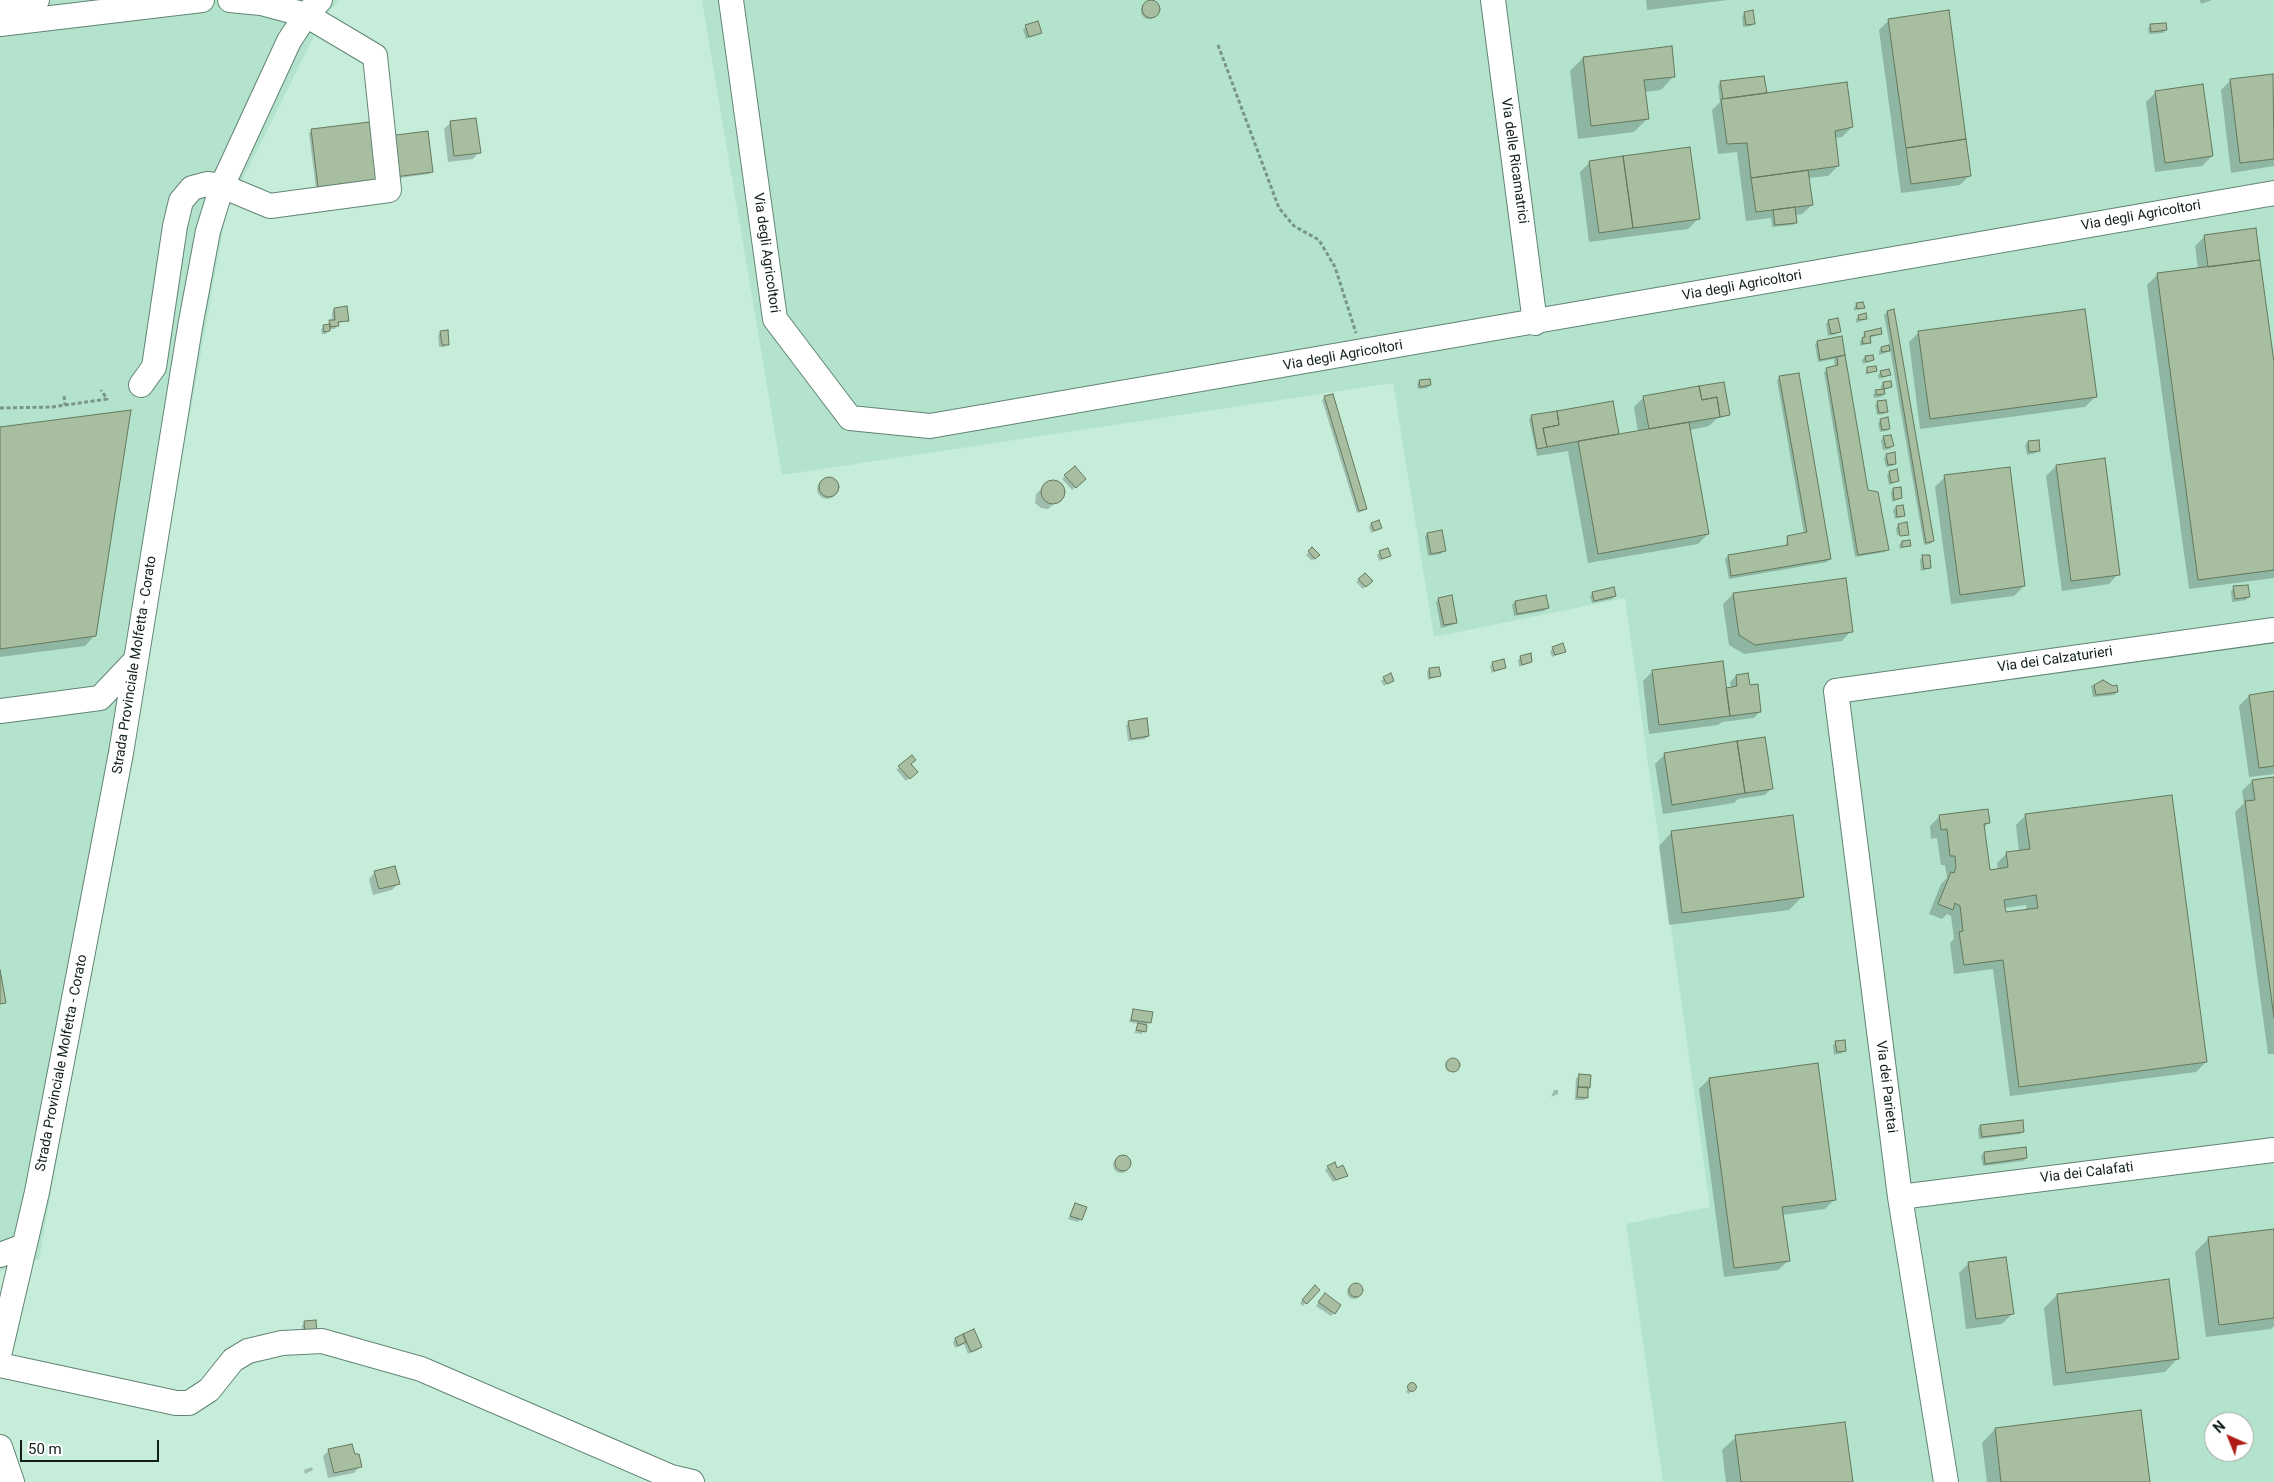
<!DOCTYPE html>
<html>
<head>
<meta charset="utf-8">
<style>
	body { margin:0 }
	#map { position:relative; width:2274px; height:1482px; overflow:hidden; background:#c6edda; font-family:Roboto,sans-serif }
	canvas { display:block }
	.north { position:absolute; left:2204px; top:1412px; width:50px; height:50px; box-sizing:border-box; background:#fff; border:1px solid #9fa5a3; border-radius:50%; rotate:316deg; font-size:14px; font-weight:700; line-height:20px; text-align:center; color:#101f18 }
	.north::after { content:''; display:block; margin:auto; width:18px; height:22px; background:#ae1d15; clip-path:polygon(50% 0,100% 100%,50% 72%,0 100%) }
	.scale { position:absolute; left:20px; top:1440px; width:139px; height:22px; box-sizing:border-box; border:2px solid #101f18; border-top:0; padding-left:6px; font-size:15px; line-height:18px; white-space:nowrap; color:#101f18; -webkit-text-stroke:4px #fff; paint-order:stroke }
</style>
</head>
<body>
<div id="map">
<canvas width="2274" height="1482"></canvas>
<div class="north">N</div>
<div class="scale">50 m</div>
</div>
<script>
const c = document.querySelector('canvas').getContext('2d');
c.lineJoin = 'round';
function fillPath(path, color) {
  c.fillStyle = color;
  c.fill(path, 'evenodd');
}
function shape(rows) {
  const path = new Path2D();
  for (const r of rows) {
    if (r.length === 3) {
      path.moveTo(r[0] + r[2], r[1]);
      path.arc(r[0], r[1], r[2], 0, 2 * Math.PI);
      continue;
    }
    path.moveTo(r[0], r[1]);
    for (let i = 2; i < r.length; i += 2) path.lineTo(r[i], r[i + 1]);
  }
  return path;
}
function trace(path, color, width, dash) {
  c.strokeStyle = color;
  c.lineWidth = width;
  c.lineCap = dash ? 'butt' : 'round';
  c.setLineDash(dash || []);
  c.stroke(path);
}
function label(font, color, halo, rows, align = 'center') {
  c.font = font + ' Roboto,sans-serif';
  c.lineWidth = 4;
  c.setLineDash([]);
  c.textBaseline = 'middle';
  c.strokeStyle = halo;
  c.fillStyle = color;
  for (const [text, x, y, turn = 0] of rows) {
    c.save();
    c.translate(x, y);
    c.rotate((+turn || 0) * Math.PI / 180);
    c.textAlign = isNaN(turn) ? turn : align;
    if (halo) c.strokeText(text, 0, 0);
    c.fillText(text, 0, 0);
    c.restore();
  }
}
const built = shape([
	[0,0,340,0,323,18,226,213,39,1259,0,1271],
	[702,0,2274,0,2274,1482,1663,1482,1626,1224,1710,1207,1625,598,1434,637,1393,383,782,475],
	[2214,1422,2244,1422,2244,1452,2214,1452]
]);
const shadow = shape([
	[1646,0,1728,0,1647,10],
	[2200,0,2212,0,2201,4],
	[1149,11,8],
	[1745,13,1753,23,1751,26,1743,27,1742,16],
	[1889,20,1970,175,1960,185,1901,193,1879,30],
	[1037,23,1041,32,1026,39,1023,29],
	[2151,25,2166,30,2163,33,2149,34,2148,28],
	[1583,58,1674,76,1661,90,1644,92,1647,119,1634,132,1578,139,1570,71],
	[2272,75,2274,166,2231,173,2221,90,2231,80],
	[1720,83,1766,94,1852,127,1842,137,1835,138,1838,166,1828,176,1808,178,1812,205,1802,214,1795,215,1796,222,1793,225,1772,227,1771,218,1746,221,1737,152,1718,154,1712,110,1720,102,1718,85],
	[2156,92,2212,156,2202,166,2155,172,2146,102],
	[451,122,479,152,473,159,448,162,444,129],
	[312,131,387,137,432,172,429,174,316,189,309,133],
	[1590,162,1698,219,1688,229,1589,242,1580,172],
	[2205,236,2274,371,2274,578,2189,589,2147,285,2157,275,2198,269,2195,246],
	[1856,305,1863,307,1854,311,1854,307],
	[334,309,347,320,337,324,335,329,329,329,326,334,322,334,321,329,332,322,332,312],
	[1887,312,1933,541,1930,544,1924,545,1890,349,1886,353,1879,355,1879,351,1881,348,1890,346,1884,315],
	[1859,316,1866,319,1856,323,1856,319],
	[1829,321,1839,331,1836,334,1828,336,1826,324],
	[441,332,447,344,445,347,439,347,438,335],
	[1919,332,2095,397,2085,407,1920,429,1909,342],
	[1865,333,1881,334,1869,338,1869,343,1860,346,1860,342],
	[1841,338,1867,492,1887,549,1885,552,1855,557,1824,372,1835,367,1834,359,1818,362,1815,345,1817,342],
	[1865,357,1873,360,1863,364,1862,360],
	[1867,369,1875,370,1865,375],
	[1881,372,1889,375,1879,379,1878,375],
	[1780,377,1830,559,1827,562,1729,579,1725,559,1728,556,1786,546,1786,538,1788,551,1787,537,1804,534,1777,380],
	[1420,381,1430,385,1427,388,1418,389,1417,384],
	[1883,383,1891,387,1883,390,1884,394,1881,397,1874,398,1873,394,1881,390,1881,386],
	[1325,397,1366,508,1363,511,1357,513,1322,400],
	[1644,397,1729,415,1716,419,1709,426,1690,430,1708,534,1698,544,1588,563,1568,451,1537,456,1529,419,1532,416,1618,436,1638,432,1634,407],
	[1878,402,1886,411,1884,414,1877,415,1875,405],
	[1881,420,1889,429,1886,431,1880,432,1878,423],
	[0,428,95,635,85,646,0,657],
	[1884,437,1892,446,1890,449,1883,450,1881,440],
	[2028,442,2039,450,2036,453,2027,455,2025,445],
	[1887,455,1895,463,1892,466,1886,467,1884,458],
	[2056,466,2118,574,2109,584,2062,591,2046,476],
	[1075,468,1085,479,1072,490,1062,479],
	[1890,472,1898,481,1889,485,1887,475],
	[1945,477,2024,586,2014,596,1951,604,1935,487],
	[827,489,10],
	[1048,482,1058,482,1063,488,1062,497,1048,509,1041,508,1035,503,1036,494],
	[1893,489,1901,498,1892,502,1891,492],
	[1896,507,1904,516,1895,519,1893,510],
	[1371,524,1381,528,1371,533,1369,526],
	[1899,525,1907,534,1906,536,1906,534,1897,535,1896,528],
	[1427,534,1444,551,1441,554,1428,556,1425,537],
	[1902,542,1910,545,1900,549,1899,545],
	[1312,549,1318,555,1312,561,1306,555],
	[1380,552,1389,556,1379,561,1377,555],
	[1923,557,1930,568,1921,571,1920,559],
	[1365,574,1371,581,1363,589,1356,582],
	[2234,588,2248,597,2246,600,2232,602,2231,591],
	[1593,593,1615,596,1612,599,1592,603,1590,596],
	[1733,594,1851,631,1842,641,1744,654,1729,645,1723,604],
	[1439,599,1456,623,1453,625,1441,628,1436,602],
	[1515,602,1547,608,1544,611,1514,616,1512,605],
	[1553,648,1564,652,1552,657,1550,651],
	[1521,657,1531,662,1519,667,1518,660],
	[1493,663,1504,668,1492,673,1490,666],
	[1429,669,1439,676,1428,680,1427,672],
	[1653,671,1725,689,1731,688,1730,682,1736,676,1749,686,1760,711,1754,718,1722,722,1718,725,1649,734,1643,681],
	[1384,678,1393,680,1384,686,1381,681],
	[2103,681,2117,692,2114,695,2093,697,2091,686],
	[2274,693,2274,774,2249,777,2239,706,2249,696],
	[1129,722,1148,736,1145,739,1128,741,1126,725],
	[1665,754,1772,788,1765,795,1738,799,1734,803,1663,814,1655,764],
	[910,765,916,772,906,781,896,769],
	[2274,778,2274,1054,2268,1054,2235,812,2244,803,2242,791,2252,781],
	[2026,815,2206,1062,2196,1072,2010,1096,1993,969,1954,974,1950,943,1954,939,1951,916,1947,914,1942,919,1929,914,1941,884,1947,878,1945,865,1941,865,1937,838,1931,839,1930,826,1940,816,1988,823,1984,828,1989,871,1998,870,1997,863,2007,853,2019,852,2016,825],
	[2026,905,2027,911,2005,914,2004,908],
	[1672,832,1803,896,1789,910,1669,925,1659,846],
	[375,872,398,884,392,890,373,895,369,879],
	[1134,1010,1150,1022,1146,1025,1142,1034,1134,1033,1139,1024,1129,1022],
	[1836,1043,1845,1051,1842,1053,1834,1055,1833,1045],
	[1451,1066,6],
	[1817,1065,1835,1199,1825,1209,1782,1215,1788,1261,1778,1270,1724,1277,1699,1089,1709,1079],
	[1579,1076,1587,1098,1584,1100,1575,1100,1576,1078],
	[1554,1090,1558,1090,1558,1094,1551,1097],
	[1980,1126,2023,1131,2020,1134,1979,1139,1978,1129],
	[1984,1153,2026,1158,2023,1161,1983,1166,1981,1156],
	[1121,1165,8],
	[1328,1167,1337,1169,1346,1176,1333,1182,1325,1170],
	[1075,1204,1081,1219,1078,1222,1068,1219],
	[2274,1230,2274,1326,2271,1329,2206,1337,2195,1252,2209,1238],
	[1969,1263,2012,1314,2002,1324,1966,1329,1959,1273],
	[1354,1292,7],
	[1315,1287,1319,1290,1303,1306,1300,1303],
	[2057,1295,2178,1358,2165,1372,2053,1386,2044,1308],
	[1322,1298,1340,1305,1331,1316,1316,1306],
	[315,1322,303,1338,302,1326,304,1323],
	[974,1330,981,1347,978,1350,968,1354,964,1344,955,1348,953,1342,955,1339],
	[1410,1385,1414,1386,1409,1394,1406,1392],
	[1995,1429,2149,1482,1987,1482,1982,1443],
	[1736,1437,1851,1482,1726,1482,1722,1450],
	[329,1450,354,1456,360,1466,354,1473,328,1478,323,1456],
	[312,1467,313,1470,305,1474,304,1470]
]);
const building = shape([
	[1151,9,9],
	[1753,10,1755,24,1746,25,1744,12,1753,10],
	[1949,10,1966,139,1906,148,1888,19,1949,10],
	[1038,21,1042,33,1029,37,1025,25,1038,21],
	[2166,23,2167,30,2151,32,2150,24,2166,23],
	[1672,46,1675,77,1644,80,1649,119,1591,126,1583,57,1672,46],
	[2273,74,2274,159,2240,163,2230,79,2273,74],
	[1764,76,1767,93,1723,99,1720,81,1764,76],
	[1847,82,1853,127,1835,131,1839,166,1751,178,1747,143,1727,144,1721,99,1847,82],
	[2203,84,2213,156,2165,163,2155,91,2203,84],
	[476,118,481,153,454,156,450,121,476,118],
	[386,120,388,136,428,131,433,172,318,187,311,129,386,120],
	[1966,139,1971,176,1911,184,1906,148,1966,139],
	[1690,147,1700,219,1633,228,1623,156,1690,147],
	[1623,156,1633,228,1599,233,1589,161,1623,156],
	[1808,170,1813,205,1756,212,1751,178,1808,170],
	[1795,207,1797,223,1775,225,1773,210,1795,207],
	[2256,228,2260,260,2208,267,2204,235,2256,228],
	[2260,260,2274,362,2274,570,2198,580,2157,273,2260,260],
	[1863,302,1865,308,1857,309,1856,303,1863,302],
	[347,306,349,321,338,322,339,326,330,327,329,320,335,320,334,308,347,306],
	[1894,309,1934,541,1926,543,1887,311,1894,309],
	[2085,309,2097,397,1930,419,1918,331,2085,309],
	[1866,313,1867,319,1859,320,1858,315,1866,313],
	[1838,318,1841,332,1831,334,1828,320,1838,318],
	[330,324,330,331,324,332,323,325,330,324],
	[1881,328,1882,334,1870,336,1871,343,1863,344,1862,338,1865,337,1864,332,1881,328],
	[448,330,449,345,442,345,440,331,448,330],
	[1842,336,1845,355,1820,360,1817,341,1842,336],
	[1889,345,1890,351,1882,352,1881,347,1889,345],
	[1845,355,1868,490,1878,492,1889,550,1858,555,1826,368,1838,365,1837,357,1845,355],
	[1873,355,1874,360,1866,362,1865,356,1873,355],
	[1876,366,1877,371,1867,373,1867,367,1876,366],
	[1889,369,1891,375,1882,377,1880,371,1889,369],
	[1799,373,1831,559,1731,576,1728,555,1788,545,1787,536,1807,532,1779,376,1799,373],
	[1430,379,1431,385,1420,387,1419,380,1430,379],
	[1891,381,1892,387,1884,389,1883,382,1891,381],
	[1724,382,1730,415,1720,417,1717,397,1702,400,1699,386,1724,382],
	[1699,386,1702,400,1717,397,1720,417,1649,429,1643,396,1699,386],
	[1884,389,1885,394,1877,395,1875,390,1884,389],
	[1333,394,1367,509,1359,511,1324,396,1333,394],
	[1886,400,1888,412,1879,413,1877,401,1886,400],
	[1613,401,1619,434,1547,447,1543,428,1559,425,1557,411,1613,401],
	[131,410,96,636,0,649,0,427,131,410],
	[1557,411,1559,425,1543,428,1547,447,1537,449,1531,415,1557,411],
	[1888,417,1890,429,1882,430,1880,419,1888,417],
	[1689,422,1709,534,1598,554,1578,441,1689,422],
	[1891,435,1894,446,1886,448,1883,436,1891,435],
	[2039,440,2040,451,2029,452,2028,441,2039,440],
	[1895,452,1896,464,1888,465,1886,454,1895,452],
	[2105,458,2120,575,2071,581,2056,465,2105,458],
	[1075,466,1086,479,1076,488,1064,475,1075,466],
	[2010,467,2025,586,1960,595,1944,475,2010,467],
	[1897,469,1899,481,1891,483,1889,471,1897,469],
	[829,487,10],
	[1053,492,12],
	[1901,487,1902,498,1894,500,1893,488,1901,487],
	[1903,505,1905,516,1897,517,1896,506,1903,505],
	[1379,520,1382,528,1374,531,1371,523,1379,520],
	[1907,522,1909,535,1900,536,1898,524,1907,522],
	[1442,530,1446,551,1431,554,1427,533,1442,530],
	[1910,540,1911,546,1902,547,1902,541,1910,540],
	[1312,547,1320,555,1315,559,1308,551,1312,547],
	[1388,548,1391,556,1382,559,1379,551,1388,548],
	[1922,555,1930,555,1931,568,1924,569,1922,555],
	[1365,573,1373,581,1366,587,1358,579,1365,573],
	[1846,578,1853,632,1755,645,1739,635,1733,593,1846,578],
	[2248,585,2250,597,2235,599,2233,586,2248,585],
	[1614,587,1616,596,1594,601,1592,592,1614,587],
	[1452,595,1457,623,1444,625,1438,598,1452,595],
	[1546,595,1549,608,1517,614,1515,601,1546,595],
	[1563,643,1566,652,1555,655,1552,647,1563,643],
	[1531,653,1532,662,1522,665,1520,656,1531,653],
	[1504,659,1506,668,1494,671,1492,662,1504,659],
	[1723,661,1730,716,1659,725,1652,670,1723,661],
	[1439,667,1441,676,1430,678,1429,668,1439,667],
	[1391,673,1394,681,1387,684,1383,677,1391,673],
	[1748,673,1750,685,1758,684,1761,712,1730,716,1726,688,1737,686,1736,675,1748,673],
	[2103,680,2113,686,2117,685,2118,692,2096,695,2094,685,2103,680],
	[2274,691,2274,766,2259,768,2249,695,2274,691],
	[1147,718,1149,736,1131,739,1128,721,1147,718],
	[1765,737,1773,789,1745,793,1737,741,1765,737],
	[1737,741,1745,793,1672,805,1664,753,1737,741],
	[912,755,916,760,911,764,918,772,910,779,898,766,912,755],
	[2274,777,2274,1018,2245,801,2255,800,2252,780,2274,777],
	[2172,795,2207,1062,2019,1087,2003,960,1964,965,1959,932,1963,931,1960,906,1955,903,1953,910,1938,904,1951,872,1954,873,1956,867,1955,856,1950,856,1947,829,1941,830,1939,815,1988,809,1990,823,1984,824,1990,870,2008,867,2006,852,2030,849,2025,814,2172,795],
	[2036,895,2038,908,2006,912,2004,900,2036,895],
	[1793,815,1804,897,1682,913,1671,831,1793,815],
	[395,866,400,884,379,889,374,871,395,866],
	[0,970,6,1003,0,1004,0,970],
	[1133,1009,1153,1012,1151,1023,1131,1020,1133,1009],
	[1138,1023,1147,1025,1146,1032,1136,1030,1138,1023],
	[1845,1040,1846,1051,1837,1052,1835,1041,1845,1040],
	[1453,1065,7],
	[1818,1063,1836,1200,1782,1207,1790,1261,1734,1268,1709,1078,1818,1063],
	[1579,1074,1591,1075,1590,1088,1578,1087,1579,1074],
	[1578,1087,1588,1087,1588,1098,1577,1097,1578,1087],
	[2023,1120,2024,1132,1982,1137,1980,1125,2023,1120],
	[2026,1147,2027,1158,1985,1164,1984,1152,2026,1147],
	[1123,1163,8],
	[1335,1162,1337,1168,1343,1165,1348,1176,1336,1180,1327,1166,1335,1162],
	[1075,1203,1087,1207,1082,1220,1070,1216,1075,1203],
	[2274,1229,2274,1318,2219,1325,2208,1237,2274,1229],
	[2006,1257,2014,1314,1976,1319,1968,1262,2006,1257],
	[2169,1279,2179,1359,2066,1373,2057,1294,2169,1279],
	[1356,1290,7],
	[1315,1285,1320,1290,1307,1304,1302,1300,1315,1285],
	[1325,1293,1341,1305,1335,1314,1318,1302,1325,1293],
	[316,1320,317,1334,305,1335,304,1321,316,1320],
	[974,1329,982,1347,971,1352,963,1334,974,1329],
	[963,1334,966,1342,958,1346,955,1338,963,1334],
	[1412,1387,4.5],
	[2141,1410,2150,1482,2001,1482,1995,1428,2141,1410],
	[1845,1422,1853,1482,1741,1482,1735,1435,1845,1422],
	[352,1444,355,1454,359,1454,362,1467,334,1473,328,1449,352,1444]
]);
const path = shape([
	[1218,45,1279,208,1294,226,1319,240,1335,267,1356,333],
	[64,396,65,405],
	[0,408,52,407,107,399,101,390]
]);
const minor = shape([
	[731,0,775,319,850,418,930,426,2274,193],
	[1493,0,1535,323],
	[0,5,37,0],
	[0,24,202,0],
	[141,385,154,367,175,226,181,201,192,188,207,184,222,186,270,206,389,190,375,56,306,15,261,3,230,0],
	[0,711,100,698,136,660],
	[1900,1197,2274,1150],
	[0,1255,24,1246],
	[0,1351,37,1192,121,753,190,327,208,231,222,186,289,41,306,15,320,0],
	[0,1365,176,1403,189,1403,209,1390,233,1360,248,1351,282,1343,322,1341,421,1369,671,1477,692,1482],
	[0,1447,12,1482],
	[1946,1482,1900,1197,1836,691,2274,630]
]);
const streetNames = [
	["Via delle Ricamatrici",1514,161,82],
	["Via degli Agricoltori",2141,216,-10],
	["Via degli Agricoltori",766,253,82],
	["Via degli Agricoltori",1742,286,-10],
	["Via degli Agricoltori",1343,356,-10],
	["Via dei Calzaturieri",2055,660,-8],
	["Strada Provinciale Molfetta - Corato",135,665,-81],
	["Strada Provinciale Molfetta - Corato",62,1063,-79],
	["Via dei Parietai",1886,1087,83],
	["Via dei Calafati",2087,1173,-7]
];
fillPath(built, '#b3e3cc');
fillPath(shadow, '#0003');
fillPath(building, '#a8bea0');
trace(building, '#65795d', 1);
trace(minor, '#618574', 26);
trace(path, '#789587', 3, [4, 2.5]);
trace(minor, '#fff', 24);
label('14px', '#101f18', '#fff', streetNames);
</script>
</body>
</html>
